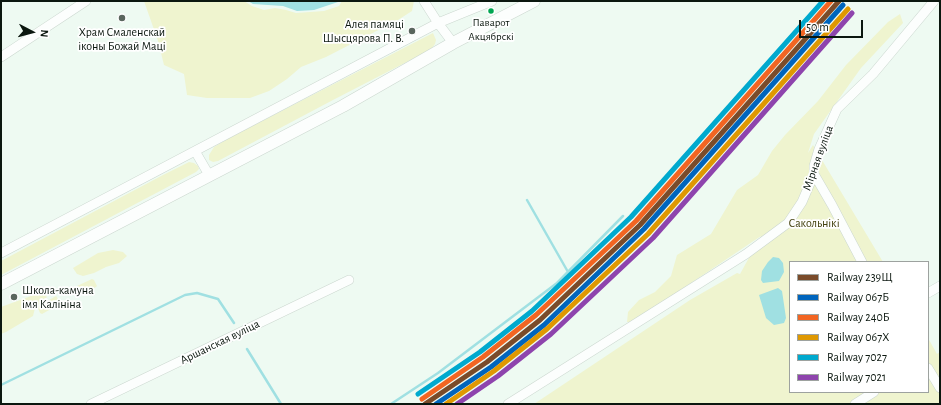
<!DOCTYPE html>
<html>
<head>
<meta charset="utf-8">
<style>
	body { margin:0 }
	#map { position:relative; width:941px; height:405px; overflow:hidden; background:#eefaf2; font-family:"Alegreya Sans",sans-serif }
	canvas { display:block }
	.frame { position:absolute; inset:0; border:2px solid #0b170f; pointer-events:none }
	.legend { position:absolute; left:789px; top:261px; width:140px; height:132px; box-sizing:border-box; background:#fff; border:1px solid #9da29f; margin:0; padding:5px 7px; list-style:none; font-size:12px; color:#0b170f }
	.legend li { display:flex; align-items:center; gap:8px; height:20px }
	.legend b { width:20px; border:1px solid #9da29f }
	.north { position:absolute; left:12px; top:12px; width:40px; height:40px; -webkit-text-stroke:3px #fff; paint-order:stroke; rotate:96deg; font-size:11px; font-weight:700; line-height:16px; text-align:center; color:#0b170f }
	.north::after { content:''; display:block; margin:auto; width:14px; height:18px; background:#0b170f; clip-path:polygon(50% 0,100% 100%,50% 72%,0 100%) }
	.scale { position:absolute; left:799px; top:20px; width:64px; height:18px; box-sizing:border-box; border:2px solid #0b170f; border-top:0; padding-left:5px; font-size:12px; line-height:14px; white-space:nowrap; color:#0b170f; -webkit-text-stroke:3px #fff; paint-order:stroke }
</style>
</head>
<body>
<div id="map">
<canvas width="941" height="405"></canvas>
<div class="frame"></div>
<ul class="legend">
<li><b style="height:5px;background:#7a4b2a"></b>Railway 239Щ</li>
<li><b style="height:5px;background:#0065bd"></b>Railway 067Б</li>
<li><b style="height:5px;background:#f26522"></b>Railway 240Б</li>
<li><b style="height:5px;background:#df9802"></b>Railway 067Х</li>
<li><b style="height:5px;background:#00a9ce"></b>Railway 7027</li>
<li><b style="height:5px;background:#8e44ad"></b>Railway 7021</li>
</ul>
<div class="north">N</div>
<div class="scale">50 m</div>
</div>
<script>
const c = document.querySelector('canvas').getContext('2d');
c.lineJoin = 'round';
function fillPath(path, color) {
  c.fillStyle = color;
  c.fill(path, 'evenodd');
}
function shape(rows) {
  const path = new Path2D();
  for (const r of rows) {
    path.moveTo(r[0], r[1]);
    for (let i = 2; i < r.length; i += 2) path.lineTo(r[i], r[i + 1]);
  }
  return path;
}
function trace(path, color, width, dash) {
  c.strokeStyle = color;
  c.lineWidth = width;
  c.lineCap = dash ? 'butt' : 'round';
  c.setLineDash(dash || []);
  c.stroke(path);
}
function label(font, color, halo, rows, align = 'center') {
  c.font = font + ' "Alegreya Sans",sans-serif';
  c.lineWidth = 3.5;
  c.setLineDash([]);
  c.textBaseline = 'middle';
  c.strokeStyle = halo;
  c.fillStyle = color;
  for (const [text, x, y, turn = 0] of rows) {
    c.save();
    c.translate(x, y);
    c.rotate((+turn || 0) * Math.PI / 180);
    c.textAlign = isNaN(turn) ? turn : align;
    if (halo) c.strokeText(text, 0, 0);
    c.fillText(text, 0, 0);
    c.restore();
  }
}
const green = shape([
	[144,1,244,1,252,6,264,10,275,8,286,10,296,13,324,11,339,6,342,1,414,1,412,11,398,20,326,57,301,67,287,79,269,91,250,98,207,98,187,95,184,74,164,65,158,41],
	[900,14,903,23,861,68,814,134,808,153,813,145,883,262,790,262,790,392,928,392,928,338,937,354,940,352,940,404,534,404,690,300,737,273,740,274,761,236,633,322,627,322,628,312,639,300,655,292,671,276,677,255,711,234,737,190,758,175,772,151,785,135,818,101,846,65,888,22],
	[433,33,436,40,435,44,432,48,426,52,333,100,218,161,213,162,209,160,209,155,214,147,229,138],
	[189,162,194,163,198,166,199,169,196,172,1,275,1,261,163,175],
	[113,250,123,252,127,256,119,263,106,267,94,273,83,276,77,274,73,268,98,253],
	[92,279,94,280,97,286,96,287,80,295,78,295,76,289,77,286],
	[42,292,47,297,35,308,33,316,6,332,1,334,1,307],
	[56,296,60,302,60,304,42,314,40,313,38,308,39,306]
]);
const water = shape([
	[248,1,339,1,338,2,314,10,297,11,283,6,253,4],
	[773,257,779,258,783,263,784,272,779,281,763,283,761,280,762,271,768,262],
	[778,288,782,291,786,318,784,323,774,325,766,318,759,295]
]);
const stream = shape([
	[527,200,568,272],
	[247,349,281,404],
	[1,385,185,295,197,293,218,299,234,323],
	[391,404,438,373,557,283,623,216]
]);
const minor = shape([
	[424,1,438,23,453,43],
	[1,57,86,1],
	[195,151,209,175],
	[814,174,832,205,862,262],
	[1,253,438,23,492,1],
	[928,293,940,286],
	[928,368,940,388],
	[91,404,349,280],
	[508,404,746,254,788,223,802,202,814,174,814,166,819,149,837,109,873,74,934,1],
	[855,404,874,392]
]);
const major = shape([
	[1,284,343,106,453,43,534,1]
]);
const rail1 = shape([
	[425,404,487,362,540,320,640,225,839,1]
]);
const rail2 = shape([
	[436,404,491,367,544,325,644,229,843,5]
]);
const rail3 = shape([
	[422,399,483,357,536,315,636,221,831,1]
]);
const rail4 = shape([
	[446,404,494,371,547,329,648,234,848,9]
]);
const rail5 = shape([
	[418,394,480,352,532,311,631,217,823,1]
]);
const rail6 = shape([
	[457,404,498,376,551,334,653,238,852,13]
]);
const markers = [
	[491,11,3.5,"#00a651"],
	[122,18,4,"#5a665e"],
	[412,31,4,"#5a665e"],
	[14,297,4,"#5a665e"]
];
const busNames = [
	["Паварот",491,23],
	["Акцябрскі",491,37]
];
const poiNames = [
	["Алея памяці",404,24],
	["Шысцярова П. В.",404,38],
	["Храм Смаленскай",122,32,"center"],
	["іконы Божай Маці",122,46,"center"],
	["Школа-камуна",22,290,"left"],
	["імя Калініна",22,304,"left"]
];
const streetNames = [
	["Мірная вуліца",818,158,-70],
	["Аршанская вуліца",220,342,-26]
];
const parkNames = [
	["Сакольнікі",814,223]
];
fillPath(green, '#eff4cf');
fillPath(water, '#a0e0e2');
trace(stream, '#a0e0e2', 2.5);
trace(minor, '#cbd7cf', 10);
trace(major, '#cbd7cf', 13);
trace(minor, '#fcfefd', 9);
trace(major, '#fcfefd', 12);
trace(rail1, '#7a4b2a', 5);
trace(rail2, '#0065bd', 5);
trace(rail3, '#f26522', 5);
trace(rail4, '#df9802', 5);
trace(rail5, '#00a9ce', 5);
trace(rail6, '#8e44ad', 5);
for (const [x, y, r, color] of markers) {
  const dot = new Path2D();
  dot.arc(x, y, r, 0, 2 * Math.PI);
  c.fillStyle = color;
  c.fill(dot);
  trace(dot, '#fff', 1.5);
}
label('11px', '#0b170f', '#fff', busNames);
label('12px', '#0b170f', '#fff', poiNames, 'right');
label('12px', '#0b170f', '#fff', streetNames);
label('12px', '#444210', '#fff', parkNames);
</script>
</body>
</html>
